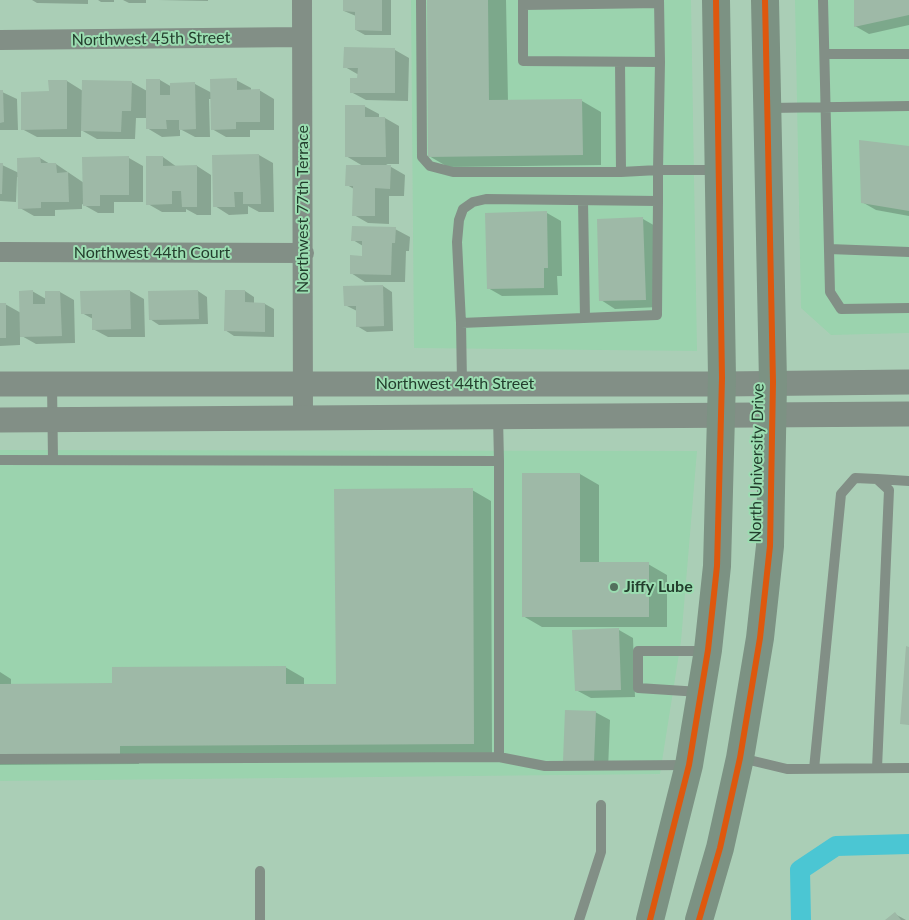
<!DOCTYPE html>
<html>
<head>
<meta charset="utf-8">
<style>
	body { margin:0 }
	canvas { display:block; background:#aaceb6 }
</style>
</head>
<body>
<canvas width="909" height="920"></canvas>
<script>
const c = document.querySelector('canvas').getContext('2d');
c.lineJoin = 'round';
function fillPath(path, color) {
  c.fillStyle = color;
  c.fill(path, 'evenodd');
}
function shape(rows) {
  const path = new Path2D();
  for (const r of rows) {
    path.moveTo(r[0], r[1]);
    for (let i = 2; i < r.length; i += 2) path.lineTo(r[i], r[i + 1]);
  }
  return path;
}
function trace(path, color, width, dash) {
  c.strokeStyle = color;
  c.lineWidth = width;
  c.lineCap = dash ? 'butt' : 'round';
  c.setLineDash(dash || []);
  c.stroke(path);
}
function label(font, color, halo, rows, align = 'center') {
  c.font = font + ' Lato,sans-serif';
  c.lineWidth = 4;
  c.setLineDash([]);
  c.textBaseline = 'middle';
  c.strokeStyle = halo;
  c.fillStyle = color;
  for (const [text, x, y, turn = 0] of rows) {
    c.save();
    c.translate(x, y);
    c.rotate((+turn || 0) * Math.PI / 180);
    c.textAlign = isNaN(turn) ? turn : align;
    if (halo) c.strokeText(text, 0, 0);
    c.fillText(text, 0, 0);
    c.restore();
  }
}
const built = shape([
	[411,0,691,0,697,351,414,348],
	[795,0,909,0,909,333,831,335,801,308],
	[0,450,697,451,681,641,660,774,0,781]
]);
const shadow = shape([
	[32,0,88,0,88,4,37,3],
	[98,0,114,0,114,2,101,2],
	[123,0,146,0,146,3,129,3],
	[158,0,208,0,208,1],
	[344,0,391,0,391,35,365,35,356,30,356,16,344,11],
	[428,0,506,0,508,101,582,101,601,112,601,165,448,167,429,156],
	[856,0,909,0,909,25,869,34,855,26],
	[395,50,409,58,408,101,366,100,351,92,359,75,345,67],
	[160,80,172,87,195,84,212,93,236,80,251,88,251,91,259,90,274,99,274,130,250,130,250,137,226,137,212,129,212,99,209,99,210,137,195,137,180,129,180,136,162,137,147,128,147,118,136,118,135,139,97,139,81,130,81,137,37,137,22,129,50,93,67,81,83,91,131,82,147,91],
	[0,91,17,99,18,130,0,130],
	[364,106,379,114,379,118,385,118,399,126,399,164,386,164,405,175,404,196,389,196,389,224,368,223,354,215,354,189,347,185,363,166,346,156],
	[909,147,909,216,876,210,862,202],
	[259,155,273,163,274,212,259,212,248,206,248,214,229,215,215,206],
	[163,157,177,167,197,166,211,175,211,215,197,215,186,209,186,212,162,212,148,204],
	[40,158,50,164,56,164,84,183,129,158,143,166,143,202,114,202,114,213,98,213,82,204,82,209,55,210,55,216,34,216,20,208,19,177,17,177,16,202,0,201,0,164,19,173],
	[547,213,561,221,562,276,557,276,558,295,502,296,488,288],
	[643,219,657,227,659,307,615,309,601,300],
	[395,229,410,237,409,251,406,251,405,282,365,282,351,273,363,257,363,246,353,240],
	[383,286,392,292,393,331,367,332,357,326,357,311,345,305],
	[32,291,46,299,46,292,60,292,74,300,75,343,36,344,20,335,20,345,0,346,0,304,5,304,21,313],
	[130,291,144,299,145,337,108,337,93,329,93,319,82,313,81,292],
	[198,291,207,297,208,324,159,325,150,319],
	[226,291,245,291,254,297,254,304,265,304,274,309,274,337,234,336,225,330],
	[523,474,580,474,599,485,599,564,648,564,667,575,667,627,542,627,523,616],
	[472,490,491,501,492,754,138,756,139,764,0,765,0,672,11,679,11,685,113,685,285,667,304,678,304,685,337,685],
	[619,630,633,638,635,697,591,698,576,690,573,631],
	[595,712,610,720,608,770,565,761],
	[895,914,906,920,887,920]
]);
const canal = shape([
	[801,920,800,870,836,846,909,844]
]);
const building = shape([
	[343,0,382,0,382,31,355,30,355,12,343,11],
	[427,0,488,0,489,100,582,99,583,155,428,157],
	[854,0,909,0,909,15,854,27],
	[344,47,395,48,395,93,350,93,350,78,357,78,358,68,343,68],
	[237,78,237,90,260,89,260,122,236,122,236,129,211,130,210,79],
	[146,79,160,79,160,95,170,95,170,83,195,82,196,129,179,130,179,120,166,120,167,129,146,129],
	[48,80,67,80,67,129,21,130,21,92,49,91],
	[82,80,132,81,131,111,122,111,121,132,81,131],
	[0,90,3,90,4,122,0,123],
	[345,105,365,105,365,117,385,117,386,157,345,157],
	[859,140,909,146,909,211,861,203],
	[259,154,261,204,243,204,243,192,234,192,235,207,213,207,212,155],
	[129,156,129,195,100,195,100,206,83,206,82,157],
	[146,156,163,156,163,166,197,165,197,207,182,207,181,191,172,191,172,204,146,205],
	[40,157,41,163,56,163,57,173,68,172,69,202,41,202,41,208,18,209,17,158],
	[0,163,3,163,2,194,0,194],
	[346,165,391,165,390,189,375,188,375,216,352,216,353,186,345,186],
	[547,211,548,268,544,268,544,288,487,289,485,213],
	[643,217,646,300,599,301,597,219],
	[352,226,396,227,395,243,392,243,391,275,350,274,350,255,362,256,362,241,351,241],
	[383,285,384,326,356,327,356,306,344,306,343,286],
	[33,290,33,304,45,304,45,291,60,291,62,336,20,337,19,291],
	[130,290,131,329,92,330,92,314,81,314,80,291],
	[198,290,199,319,149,320,148,291],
	[225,290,245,290,245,302,265,303,265,332,224,331],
	[0,303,6,303,6,338,0,338],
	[522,473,580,473,580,562,649,562,649,617,522,617],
	[473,488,474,744,120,746,120,754,0,754,0,684,112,683,112,667,286,666,286,684,336,684,334,489],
	[619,628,621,690,575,691,572,630],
	[906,646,909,647,909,725,900,724],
	[565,710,596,711,594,762,563,761],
	[895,912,901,920,885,920]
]);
const service = shape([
	[421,0,422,157,430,166,453,172,621,172,620,62],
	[523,0,523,61,660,62,659,0],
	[823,0,830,292,841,309,909,308],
	[523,5,659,3],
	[825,54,909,54],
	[768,108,909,106],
	[621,172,658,170,660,62],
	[583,201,585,318],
	[829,249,909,252],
	[461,323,457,242,459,220,463,209,473,202,486,199,658,201,658,170,717,170],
	[462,383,461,323,657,315,658,201],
	[52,384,53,460],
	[498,417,499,461],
	[0,460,499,461,499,757],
	[877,479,909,481],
	[700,692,638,688,638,651,707,651],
	[741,758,787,769,909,768],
	[0,759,499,757,545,766,688,765],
	[814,769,841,494,855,478,877,479,889,490,877,768],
	[260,871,260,920],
	[579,920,601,852,601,805]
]);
const minor = shape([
	[302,0,303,418],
	[0,40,302,37],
	[0,252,304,253]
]);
const tertiary = shape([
	[0,384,722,384,909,382],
	[0,420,909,414]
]);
const primary = shape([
	[650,920,689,765,708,650,717,566,722,378,716,0],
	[699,920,720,848,740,758,760,638,770,546,773,382,765,0]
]);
const cycleway = shape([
	[650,920,689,765,708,650,717,566,722,378,716,0],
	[699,920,720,848,740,758,760,638,770,546,773,382,765,0]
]);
const markers = [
	[614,587,5,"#52705d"]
];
const streetNames = [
	["Northwest 45th Street",151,39,-1],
	["Northwest 77th Terrace",303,209,-90],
	["Northwest 44th Court",152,253],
	["Northwest 44th Street",455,384],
	["North University Drive",757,463,-89]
];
const poiNames = [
	["Jiffy Lube",624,587]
];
fillPath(built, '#9bd3ae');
fillPath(shadow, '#0003');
trace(canal, '#4bc6d3', 20);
fillPath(building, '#9eb9a7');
trace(service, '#828f86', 10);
trace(minor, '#828f86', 20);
trace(tertiary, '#828f86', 25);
trace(primary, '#7c9283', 28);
trace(cycleway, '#de580e', 6);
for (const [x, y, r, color] of markers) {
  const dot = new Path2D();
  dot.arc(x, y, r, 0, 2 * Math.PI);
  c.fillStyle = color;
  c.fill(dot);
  trace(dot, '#9bddb1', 2);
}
label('16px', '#233e2d', '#9bddb1', streetNames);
label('bold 16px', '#233e2d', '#9bddb1', poiNames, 'left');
</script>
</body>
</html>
